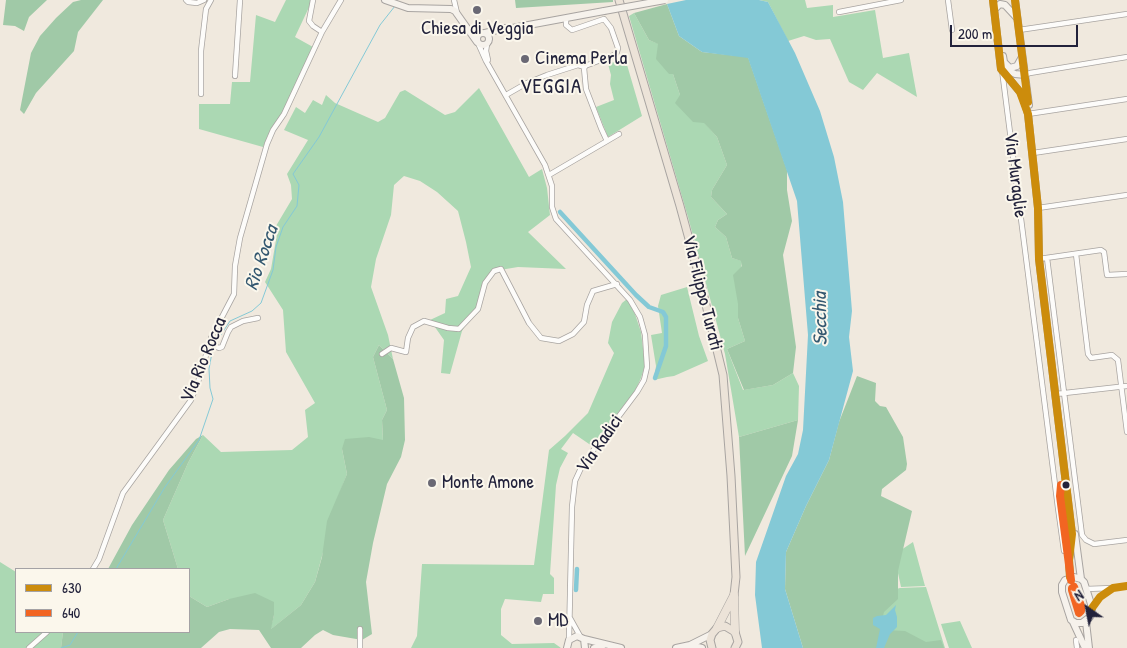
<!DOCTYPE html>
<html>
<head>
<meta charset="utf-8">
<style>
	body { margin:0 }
	#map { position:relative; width:1127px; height:648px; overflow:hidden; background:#f0e9de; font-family:"Patrick Hand",sans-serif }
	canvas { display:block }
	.legend { position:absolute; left:15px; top:568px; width:175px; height:65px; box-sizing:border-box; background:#fbf7ec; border:1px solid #a4a2a5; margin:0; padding:6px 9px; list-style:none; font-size:15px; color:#22223b }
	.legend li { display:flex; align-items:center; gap:10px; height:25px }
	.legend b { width:25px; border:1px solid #a4a2a5 }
	.north { position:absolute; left:1062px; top:583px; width:50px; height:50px; -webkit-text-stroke:4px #fbf7ec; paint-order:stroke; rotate:327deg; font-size:14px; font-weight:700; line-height:20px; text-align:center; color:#22223b }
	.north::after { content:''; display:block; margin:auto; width:18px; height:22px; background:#22223b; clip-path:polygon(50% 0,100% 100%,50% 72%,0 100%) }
	.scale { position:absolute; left:950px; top:25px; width:128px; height:22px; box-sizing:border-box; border:2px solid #22223b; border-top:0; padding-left:6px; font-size:15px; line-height:18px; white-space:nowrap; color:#22223b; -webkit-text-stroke:4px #fbf7ec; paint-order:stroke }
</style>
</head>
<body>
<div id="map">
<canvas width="1127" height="648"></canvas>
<ul class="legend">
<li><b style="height:6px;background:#cc8c0c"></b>630</li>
<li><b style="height:6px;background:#f26522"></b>640</li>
</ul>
<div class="north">N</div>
<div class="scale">200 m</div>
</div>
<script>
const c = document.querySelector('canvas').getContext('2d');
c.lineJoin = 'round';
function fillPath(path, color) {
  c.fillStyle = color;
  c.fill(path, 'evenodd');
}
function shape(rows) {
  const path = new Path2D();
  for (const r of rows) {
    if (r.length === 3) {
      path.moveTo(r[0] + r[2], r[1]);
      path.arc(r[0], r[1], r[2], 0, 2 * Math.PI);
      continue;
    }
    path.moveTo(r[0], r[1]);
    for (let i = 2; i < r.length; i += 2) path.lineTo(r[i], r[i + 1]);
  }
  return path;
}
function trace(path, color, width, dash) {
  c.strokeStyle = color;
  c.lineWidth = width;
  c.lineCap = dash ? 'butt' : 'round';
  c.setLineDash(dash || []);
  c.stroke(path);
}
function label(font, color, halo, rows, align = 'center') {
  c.font = font + ' "Patrick Hand",sans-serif';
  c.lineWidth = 4;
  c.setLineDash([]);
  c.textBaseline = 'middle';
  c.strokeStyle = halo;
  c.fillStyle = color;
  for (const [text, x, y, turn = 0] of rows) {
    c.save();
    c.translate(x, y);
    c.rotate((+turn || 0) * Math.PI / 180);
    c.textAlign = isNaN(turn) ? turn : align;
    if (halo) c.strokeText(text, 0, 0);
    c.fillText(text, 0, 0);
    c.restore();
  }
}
const green = shape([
	[286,0,310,0,311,3,295,37,313,47,282,113,268,135,263,147,199,129,199,104,230,104,232,82,250,82,256,15,275,22],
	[759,0,805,0,807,8,833,5,833,17,875,10,883,58,909,53,917,97,877,73,863,90,849,82,830,39,816,40,804,36,788,41,768,2],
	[634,13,649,40,659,44,673,74,680,95,717,137,727,165,712,190,711,197,727,214,718,220,715,227,726,237,732,258,742,261,738,304,738,318,745,341,727,349,743,390,773,385,793,373,799,386,798,420,739,437,725,354,688,217,629,16],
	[625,58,642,116,608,137,596,107,614,100,610,84,611,75,608,64],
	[479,88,529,177,542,169,547,188,550,215,528,232,566,269,518,267,494,271,485,283,478,309,470,317,462,331,450,374,441,373,444,340,430,320,445,313,446,299,458,296,471,267,466,242,458,211,437,192,420,181,404,176,394,185,391,215,376,259,371,287,388,335,393,359,379,345,373,357,387,410,382,420,383,441,342,449,347,474,338,497,315,582,301,605,270,630,274,615,229,599,207,607,189,596,189,569,178,569,163,520,188,463,203,435,221,452,292,450,308,437,305,410,315,403,286,352,283,310,265,282,271,269,277,234,276,226,292,199,291,185,287,174,308,140,284,130,296,107,305,113,313,100,322,105,326,95,335,103,378,122,385,118,400,92,405,90,445,115,455,112],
	[687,287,699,336,708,361,674,376,667,377,654,380,656,366,651,335,662,333,658,306,661,295],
	[627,299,635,314,641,332,645,365,641,378,635,391,592,446,573,433,561,449,568,453,560,468,556,485,550,574,554,578,554,594,543,594,541,602,505,599,501,609,501,635,512,644,554,643,561,648,411,648,417,636,422,564,534,565,549,450,565,436,588,413,614,353,608,343,612,322,622,303],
	[913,542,925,586,901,587,896,564,901,550],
	[0,562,16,572,16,632,63,632,61,648,0,648],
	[926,587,945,648,830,648,825,609,900,588],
	[960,621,972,648,949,648,941,624]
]);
const forest = shape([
	[6,0,47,0,29,17,24,31,15,26,3,25],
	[81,0,103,0,78,32,74,51,36,93,24,114,20,110,31,53,40,36,56,18,73,2],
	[515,0,613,0,613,2,516,8],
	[667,4,679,36,702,52,748,57,787,170,787,190,792,221,783,255,796,347,793,373,773,385,744,390,727,349,745,341,738,318,738,304,733,275,742,266,741,261,732,258,726,237,715,227,718,220,727,214,711,197,712,190,727,165,717,137,704,123,693,122,675,103,680,95,673,74,669,74,656,59,658,44,649,40,634,13],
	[379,345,393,359,404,398,405,440,401,457,387,484,373,543,366,582,372,634,362,640,333,635,323,630,315,635,301,648,271,648,259,630,230,629,219,632,201,648,61,648,63,632,189,632,189,596,207,607,229,599,255,593,274,602,274,615,271,629,301,605,315,582,322,557,327,521,347,474,342,449,345,439,369,437,383,440,382,420,387,410,373,357],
	[857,376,876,383,875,401,880,406,886,407,903,437,907,464,906,470,882,489,881,496,912,511,898,571,898,599,884,612,881,624,886,630,905,631,926,642,941,640,944,648,803,648,785,589,786,552,806,506,829,460,839,422],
	[798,420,792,456,745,556,739,437],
	[203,435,188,463,163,520,178,569,108,569,132,525,169,470,196,439]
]);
const water = shape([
	[686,0,759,0,768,2,795,53,820,111,834,157,843,202,852,311,849,337,853,371,829,460,806,506,786,552,785,589,803,648,762,648,755,595,756,562,786,476,798,454,803,430,808,335,797,201,748,58,702,52,679,36,667,4],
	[896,605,895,610,897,617,897,627,890,634,884,648,876,648,880,629,873,625,873,618,877,616,886,615]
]);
const stream = shape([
	[215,344,230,321,252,311,261,303,273,270,276,247,283,227,297,206,299,185,293,174,319,137,380,25,395,6],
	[116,569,165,487,199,440,213,399,210,388,209,369,213,347],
	[61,648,70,645,78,632]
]);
const canal = shape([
	[560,212,636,295,649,307,663,312,666,317,666,346,655,378],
	[576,590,577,569]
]);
const street = shape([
	[186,0,188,2,197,3,204,0],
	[313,0,309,21,313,26,322,32],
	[454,0,457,13],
	[948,0,952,30],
	[839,12,901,0],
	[566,18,566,25,572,30,604,19,611,28,618,48,617,52,614,55,585,66,584,68,586,89,601,128,607,141],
	[1019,30,1127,14],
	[478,43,486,61,545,165,552,186,552,207,556,219,630,300,640,317,645,335,647,367,644,380,637,392,592,452,581,468,575,481,572,507,569,639],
	[487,44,486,51,488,60],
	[1002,70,1058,508,1064,551,1070,551],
	[1025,75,1030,73,1127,57],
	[235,76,240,0],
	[201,94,201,51,206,9,211,0],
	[506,95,527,83,547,75,578,65,585,67],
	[1028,114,1127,99],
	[1033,153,1127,139],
	[549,175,619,134],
	[1038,208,1127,195],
	[1076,254,1088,354,1091,358,1112,355,1118,360,1127,432],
	[1047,258,1082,535,1086,540,1094,544,1127,540],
	[1039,259,1101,250,1104,252,1107,275,1127,274],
	[209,344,219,348,222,347,228,332,231,327,243,321,258,318],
	[382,354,391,348,406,352,408,338,413,327,424,321,448,328,459,329,478,309,485,283,494,271,501,269,529,323,541,338,559,341,573,334,584,322,587,305,593,291,617,284],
	[1056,394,1127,386],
	[93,569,99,559,123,493,191,400,198,382,211,338,234,294,235,266,240,238,267,144,273,130,284,114,322,32,341,0],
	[1086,589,1113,588,1127,586],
	[1092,608,1100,597,1111,589],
	[570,618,580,636],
	[1076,640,1077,648],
	[29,648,47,632],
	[360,648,360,629]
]);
const secondary = shape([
	[385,0,408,8,451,9,455,11,477,42],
	[993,0,1001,69,1020,92,1024,100,1028,114,1038,208,1039,259,1072,534,1069,560,1070,577],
	[1015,0,1029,105],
	[995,9,1000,4,1005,5,1017,18],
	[483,39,6],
	[485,33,505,28,507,29,604,11],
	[1003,56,1004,62,1010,68,1017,66,1022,57],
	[1005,68,1015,74,1025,75],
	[1075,534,1081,579],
	[1074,577,1081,579,1084,582,1091,604,1092,610,1090,617,1082,623,1076,623,1071,620,1062,592,1062,585,1065,580,1074,577],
	[1073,622,1085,648],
	[1086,622,1089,648],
	[584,639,621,648],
	[690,645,702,648],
	[567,648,569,640,577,636,584,639,585,648],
	[594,648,604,645],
	[676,648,690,645,712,634]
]);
const primary = shape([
	[619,0,680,206,698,272,723,375,731,476,736,577,734,595],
	[712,648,710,640,712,634,717,628,725,626,735,632,738,642,735,648]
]);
const highway = shape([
	[734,595,735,632],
	[717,628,733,597]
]);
const secondaryBridge = shape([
	[604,11,665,0]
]);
const bus1 = shape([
	[993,0,1001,69,1020,92,1028,114,1038,208,1039,259,1072,534,1069,560,1070,577],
	[1015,0,1028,102],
	[1092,608,1100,597,1113,588,1127,586]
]);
const bus2 = shape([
	[1061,485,1060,496,1071,580],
	[1074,587,1081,606,1081,611,1079,613,1072,590,1072,588,1074,587]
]);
const markers = [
	[477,10,5,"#6a6874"],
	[525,59,5,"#6a6874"],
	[432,483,5,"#6a6874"],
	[1066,485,4.5,"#22223b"],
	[538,621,5,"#6a6874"]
];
const poiNames = [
	["Chiesa di Veggia",477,29,"center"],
	["Cinema Perla",535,59],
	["Monte Amone",442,483],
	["MD",548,621]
];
const streetNames = [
	["Via Muraglie",1015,175,83],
	["Via Filippo Turati",702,293,76],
	["Via Rio Rocca",204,360,-67],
	["Via Radici",600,444,-55]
];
const waterNames = [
	["Rio Rocca",262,258,-71],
	["Secchia",821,319,-91]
];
const quarterNames = [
	["VEGGIA",551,87]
];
fillPath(green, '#abd8b3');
fillPath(forest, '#a0c9a7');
fillPath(water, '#84c9d6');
trace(stream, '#84c9d6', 1);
trace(canal, '#84c9d6', 4.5);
trace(street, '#a8a4a1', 6);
trace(secondary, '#a8a4a1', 8);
trace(primary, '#a8a4a1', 9);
trace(highway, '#a8a4a1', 9);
trace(street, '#fdfcfa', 4.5);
trace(secondary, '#f6f2ec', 6);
trace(primary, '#ece3d8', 7);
trace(highway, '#ece3d8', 8);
trace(secondaryBridge, '#a8a4a1', 8, []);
trace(secondaryBridge, '#f6f2ec', 6);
trace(bus1, '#cc8c0c', 8);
trace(bus2, '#f26522', 8);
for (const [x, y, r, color] of markers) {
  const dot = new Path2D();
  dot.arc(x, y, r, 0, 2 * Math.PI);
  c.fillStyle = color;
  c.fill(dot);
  trace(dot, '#fbf7ec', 2);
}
label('19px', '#22223b', '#fbf7ec', poiNames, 'left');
label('19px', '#22223b', '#fbf7ec', streetNames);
label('italic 20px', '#345870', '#fbf7ec', waterNames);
c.letterSpacing = '1px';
label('21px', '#22223b', '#fbf7ec', quarterNames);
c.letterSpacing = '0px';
</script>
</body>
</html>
